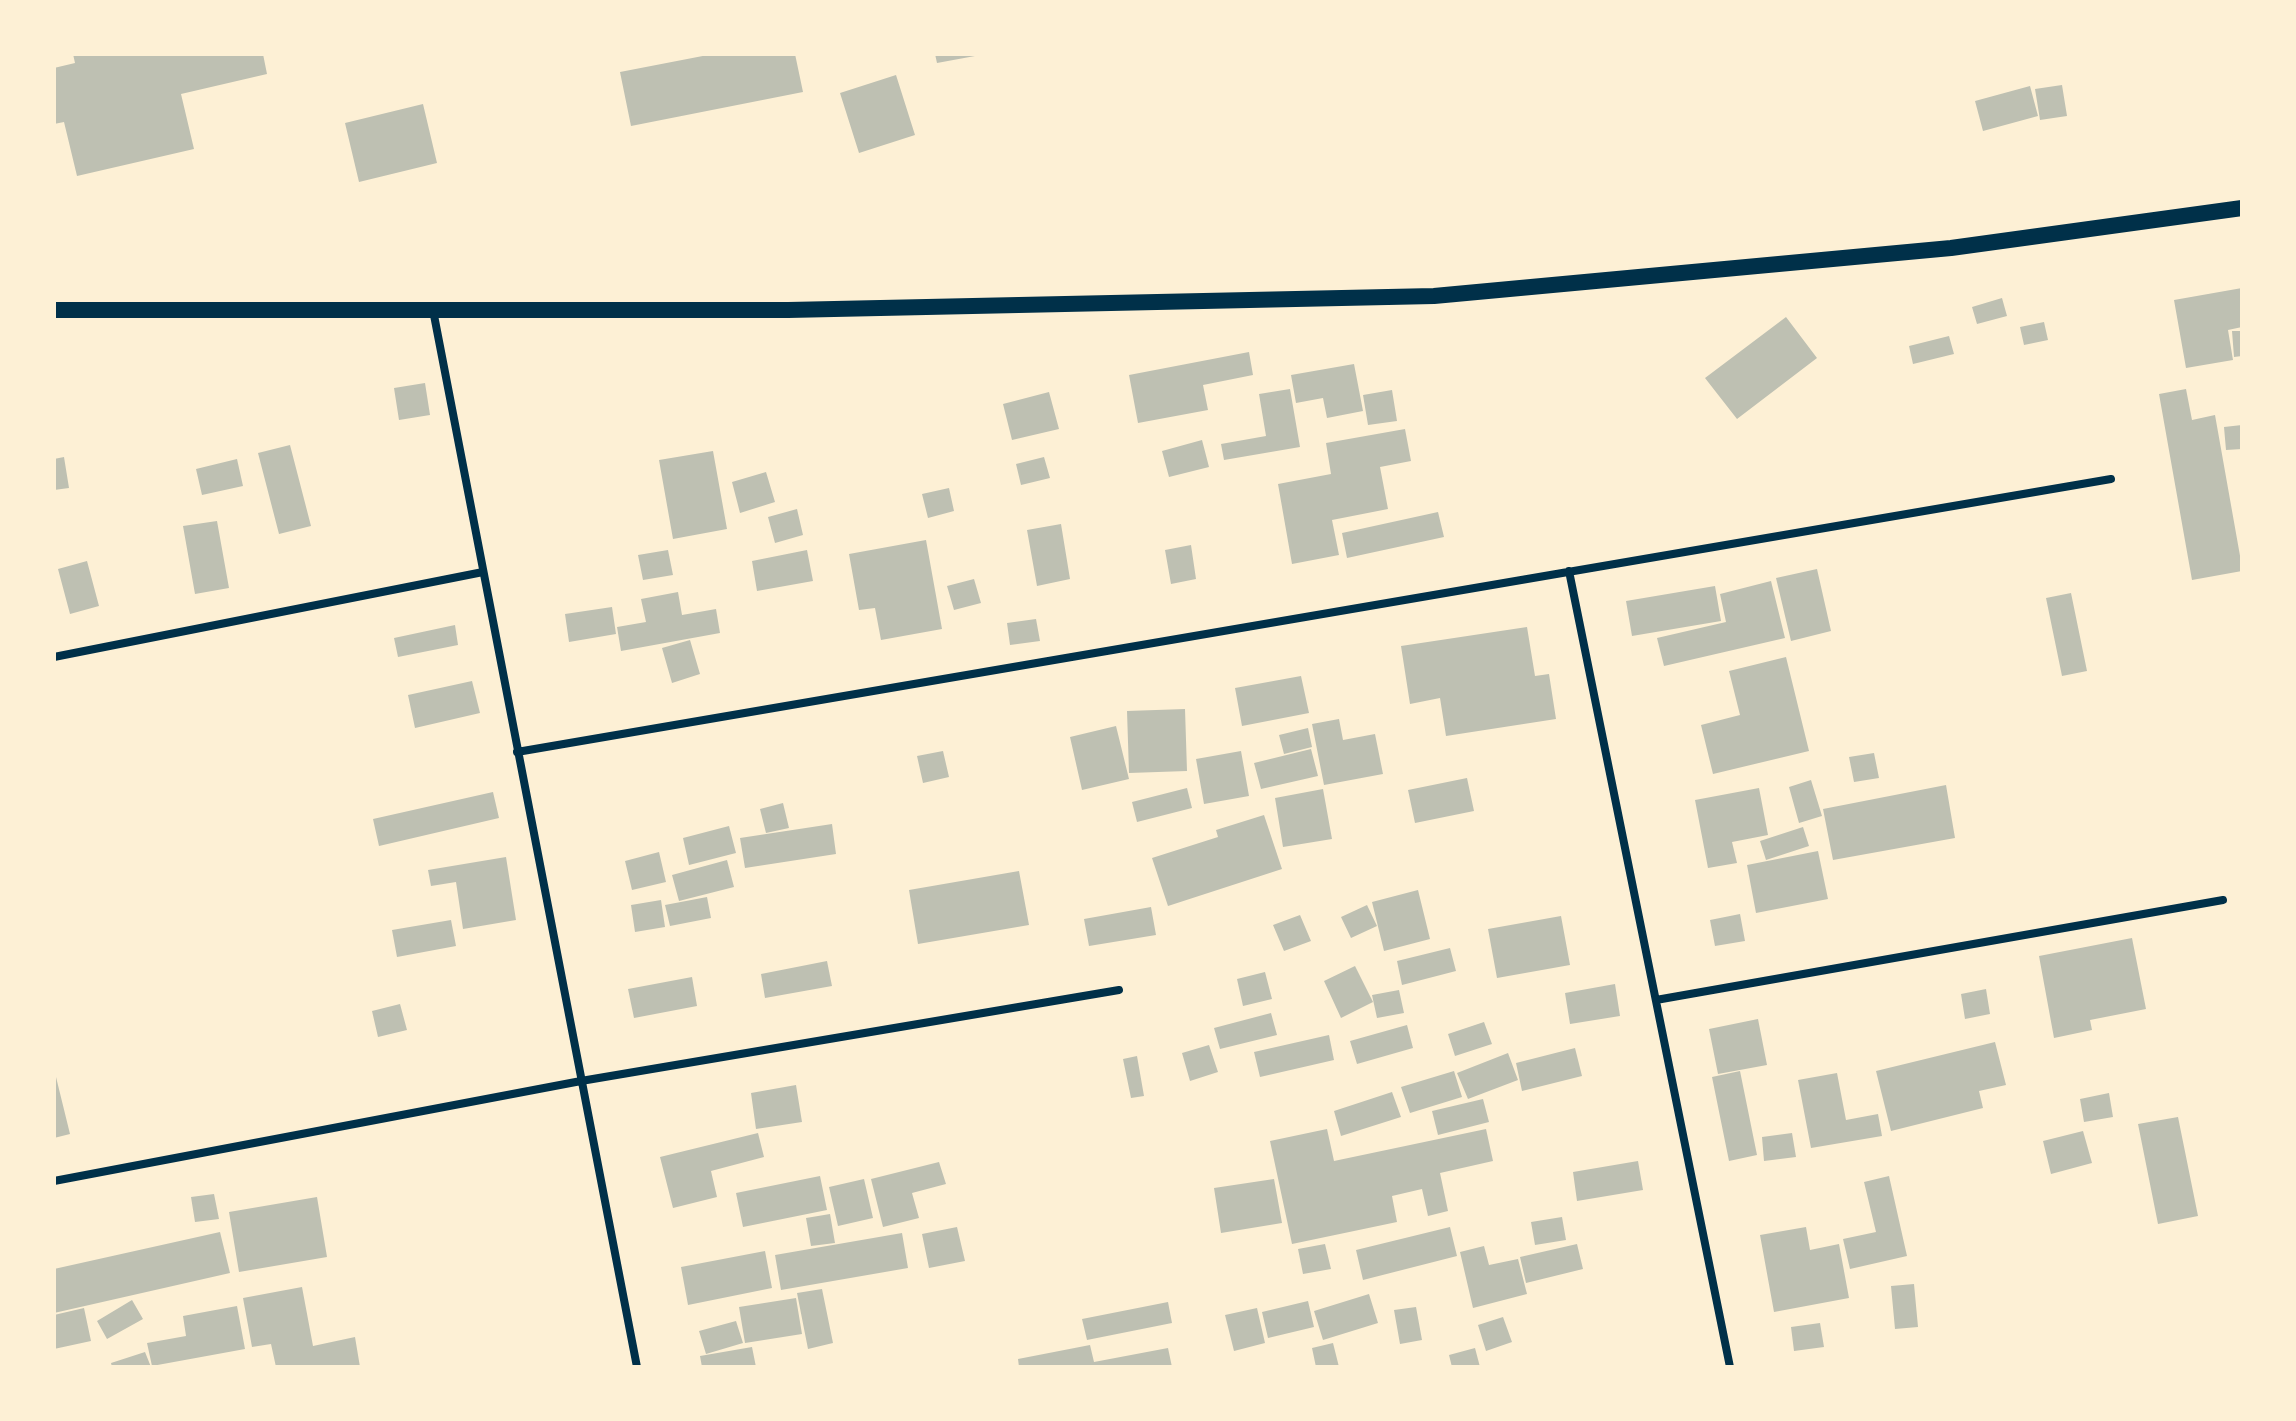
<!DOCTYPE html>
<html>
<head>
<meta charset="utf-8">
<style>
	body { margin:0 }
	#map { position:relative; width:2296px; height:1421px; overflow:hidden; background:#fdf0d5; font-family:Rubik,sans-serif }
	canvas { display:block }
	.frame { position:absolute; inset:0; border:56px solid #fdf0d5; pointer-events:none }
</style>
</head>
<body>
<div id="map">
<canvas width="2296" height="1421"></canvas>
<div class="frame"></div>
</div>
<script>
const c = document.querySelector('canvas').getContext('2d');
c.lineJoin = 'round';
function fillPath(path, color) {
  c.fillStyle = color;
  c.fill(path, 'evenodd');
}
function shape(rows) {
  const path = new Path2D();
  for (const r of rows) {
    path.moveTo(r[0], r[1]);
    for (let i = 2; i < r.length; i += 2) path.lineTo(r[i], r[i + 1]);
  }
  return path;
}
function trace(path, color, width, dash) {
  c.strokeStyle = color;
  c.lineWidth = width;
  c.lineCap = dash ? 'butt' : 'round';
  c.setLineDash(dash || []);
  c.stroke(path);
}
const building = shape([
	[73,54,263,54,267,74,181,94,194,149,77,176,64,122,54,124,54,68,75,63],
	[713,54,795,54,803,92,631,126,620,72],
	[935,54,975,54,975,56,937,63],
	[896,75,915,135,859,153,840,93],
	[2062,85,2067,116,2040,120,2035,89],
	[2030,86,2038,116,1983,131,1975,101],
	[423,104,437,163,359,182,345,123],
	[2242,288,2242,327,2228,330,2233,360,2186,368,2174,300],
	[2002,298,2007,316,1977,324,1972,307],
	[1786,317,1817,358,1737,419,1705,378],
	[2044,322,2048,340,2024,345,2020,327],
	[2232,331,2242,331,2242,356,2234,357],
	[1949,336,1954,354,1913,364,1909,346],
	[1249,352,1253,375,1203,385,1208,410,1138,423,1129,375],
	[1354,364,1363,411,1327,418,1323,398,1296,403,1291,375],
	[425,383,430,415,399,420,394,388],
	[1290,389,1300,447,1224,460,1221,444,1266,436,1259,394],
	[2186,389,2192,420,2215,415,2242,567,2242,571,2192,580,2159,394],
	[1392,390,1397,421,1368,425,1363,395],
	[1049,392,1059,429,1012,440,1003,404],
	[2242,425,2242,449,2226,450,2224,427],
	[1405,429,1411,461,1380,467,1388,509,1332,520,1339,555,1292,564,1278,484,1331,474,1326,443],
	[1202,440,1209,467,1169,477,1162,451],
	[290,445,311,526,279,534,258,453],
	[713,451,727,529,673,539,659,460],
	[64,457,69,488,54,490,54,459],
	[1044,457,1050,478,1021,485,1016,464],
	[237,459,243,486,202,495,196,469],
	[766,472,775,502,740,513,732,482],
	[949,488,954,511,928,518,922,494],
	[797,509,803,535,775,543,768,517],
	[1438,512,1444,537,1347,558,1342,533],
	[217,521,229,588,195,594,183,526],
	[1061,524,1070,579,1037,586,1027,530],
	[926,540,942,629,881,640,875,608,859,610,849,554],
	[1191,545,1196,579,1171,584,1165,550],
	[668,550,673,575,643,580,638,555],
	[807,550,813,581,757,591,752,561],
	[87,561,99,606,70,614,58,569],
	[1817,569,1831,631,1791,641,1776,578],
	[974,579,981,603,954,610,947,586],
	[1771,581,1785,638,1664,666,1657,638,1726,622,1720,594],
	[1715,586,1721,621,1632,636,1626,601],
	[678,592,682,615,716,609,720,633,621,651,617,627,646,622,641,599],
	[2071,593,2087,671,2062,676,2046,598],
	[612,607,616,634,569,642,565,614],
	[1036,619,1040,641,1010,645,1007,623],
	[455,625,458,645,398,657,394,638],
	[1527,627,1535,676,1549,674,1556,719,1446,736,1440,698,1410,704,1401,646],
	[690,640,700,674,672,683,662,648],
	[1786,657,1809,751,1713,774,1701,725,1740,715,1729,671],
	[1301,676,1309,713,1242,726,1235,688],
	[472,681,480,713,415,728,408,695],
	[1185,709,1187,771,1129,773,1127,711],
	[1339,719,1343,740,1375,734,1383,774,1324,785,1312,724],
	[1116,726,1129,779,1082,790,1070,737],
	[1308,728,1312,747,1284,754,1279,735],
	[1311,749,1318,776,1261,789,1254,763],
	[943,751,949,777,923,783,917,756],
	[1241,751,1249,796,1204,804,1196,759],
	[1874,753,1879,778,1854,782,1849,757],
	[1467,778,1474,811,1415,823,1408,790],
	[1811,780,1822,816,1799,823,1789,787],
	[1946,785,1955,838,1833,860,1823,809],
	[1187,788,1192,808,1137,822,1132,802],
	[1759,788,1768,835,1732,842,1737,863,1708,868,1695,800],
	[1323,789,1332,839,1283,847,1275,798],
	[493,792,499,818,379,846,373,819],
	[783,803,789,828,766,833,760,809],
	[1264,815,1282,869,1168,906,1152,858,1218,837,1216,830],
	[832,824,836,854,745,868,740,838],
	[729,826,736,853,689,865,683,838],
	[1803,827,1809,846,1766,860,1760,841],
	[1818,851,1828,899,1756,913,1747,865],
	[659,852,666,882,632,890,625,861],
	[506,857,516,920,463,929,456,882,431,886,428,870],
	[727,860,734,887,679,901,672,875],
	[1019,871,1029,925,918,944,909,890],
	[1418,890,1430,939,1384,951,1372,902],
	[707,897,711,918,670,926,665,905],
	[661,900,665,927,635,932,631,905],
	[1367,905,1377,926,1351,938,1341,917],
	[1151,907,1156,935,1089,946,1084,919],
	[1740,914,1745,941,1715,946,1710,920],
	[1300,915,1311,941,1284,951,1273,925],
	[1561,916,1570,965,1497,978,1488,929],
	[451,920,456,946,397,957,392,930],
	[2132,938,2146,1009,2090,1020,2092,1030,2054,1038,2039,956],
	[1450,948,1456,971,1402,985,1397,961],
	[827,961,832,986,765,998,761,974],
	[1355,966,1373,1002,1341,1018,1324,981],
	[1265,972,1272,999,1243,1006,1237,979],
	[692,977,697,1006,634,1018,628,989],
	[1615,984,1620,1016,1570,1024,1565,993],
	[1986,989,1990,1014,1965,1019,1961,994],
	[1399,990,1404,1013,1377,1018,1372,995],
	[400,1004,407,1030,378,1037,372,1011],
	[1271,1013,1277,1035,1220,1049,1214,1028],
	[1758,1019,1767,1065,1718,1074,1709,1029],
	[1484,1022,1492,1044,1455,1056,1448,1034],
	[1407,1025,1413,1048,1357,1064,1350,1041],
	[1329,1035,1334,1060,1260,1077,1254,1052],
	[1995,1042,2006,1085,1979,1091,1983,1108,1891,1131,1876,1071],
	[1209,1045,1218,1072,1190,1081,1182,1053],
	[1575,1048,1582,1076,1522,1091,1516,1063],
	[1508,1053,1518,1080,1468,1099,1457,1073],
	[1137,1056,1144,1096,1131,1098,1123,1059],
	[1454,1071,1462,1097,1410,1113,1401,1087],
	[1740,1071,1757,1155,1729,1161,1712,1077],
	[1837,1073,1846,1120,1878,1114,1882,1136,1811,1148,1798,1080],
	[56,1077,70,1134,54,1138,54,1078],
	[796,1085,802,1122,756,1129,751,1093],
	[1392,1092,1401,1117,1341,1136,1334,1111],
	[2109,1093,2113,1117,2084,1122,2080,1099],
	[1483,1099,1489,1122,1438,1135,1432,1111],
	[2178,1117,2198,1216,2158,1224,2138,1124],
	[1327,1129,1334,1161,1486,1129,1493,1161,1440,1173,1448,1211,1428,1216,1422,1189,1392,1196,1397,1222,1292,1244,1270,1141],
	[2083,1131,2092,1163,2051,1174,2043,1141],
	[758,1133,764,1157,711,1171,717,1197,673,1208,660,1157],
	[1792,1133,1796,1157,1764,1161,1762,1137],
	[1638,1161,1643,1190,1577,1201,1573,1172],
	[939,1162,946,1184,912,1193,919,1218,883,1227,871,1179],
	[820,1176,827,1210,743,1227,736,1193],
	[1889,1176,1907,1256,1850,1269,1843,1239,1876,1232,1864,1182],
	[864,1179,873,1218,838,1226,829,1187],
	[1274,1179,1282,1223,1221,1233,1214,1188],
	[214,1194,219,1219,195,1222,191,1197],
	[317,1197,327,1257,239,1272,229,1212],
	[830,1214,835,1243,811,1246,806,1218],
	[1562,1217,1566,1240,1535,1245,1531,1222],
	[957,1227,965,1261,929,1268,922,1234],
	[1450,1227,1457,1256,1363,1280,1356,1250],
	[1806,1227,1810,1250,1839,1244,1849,1298,1774,1312,1760,1235],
	[220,1232,230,1273,54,1313,54,1269],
	[902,1233,908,1268,781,1290,775,1255],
	[1325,1244,1331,1269,1303,1274,1298,1249],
	[1577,1244,1583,1269,1526,1283,1520,1257],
	[1484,1246,1489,1265,1518,1259,1527,1294,1473,1308,1460,1252],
	[765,1251,772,1288,688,1305,681,1267],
	[1914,1284,1918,1327,1895,1329,1891,1286],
	[302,1287,313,1346,355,1337,360,1367,276,1367,271,1344,252,1347,243,1298],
	[822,1289,833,1343,808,1349,797,1293],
	[1369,1294,1378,1323,1323,1340,1314,1311],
	[796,1298,802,1334,745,1343,739,1307],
	[132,1300,143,1319,107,1339,97,1321],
	[1308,1301,1314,1327,1268,1338,1262,1312],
	[1168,1302,1172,1323,1087,1340,1082,1319],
	[237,1306,245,1349,152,1366,147,1343,186,1336,183,1316],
	[1416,1307,1422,1340,1400,1344,1394,1310],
	[84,1308,91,1341,54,1349,54,1315],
	[1257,1308,1265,1343,1234,1351,1225,1315],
	[1503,1317,1512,1342,1486,1351,1478,1325],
	[736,1321,743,1343,706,1354,699,1331],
	[1820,1323,1824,1347,1794,1351,1791,1327],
	[1333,1343,1339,1367,1316,1367,1312,1348],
	[1090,1345,1094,1362,1168,1348,1172,1367,1019,1367,1018,1359],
	[752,1347,756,1367,702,1367,700,1356],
	[1475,1348,1480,1367,1452,1367,1449,1355],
	[145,1352,151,1367,112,1367,111,1363]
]);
const minor = shape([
	[433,310,637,1367],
	[1569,571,1730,1367],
	[54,657,483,572],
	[517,752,2111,479],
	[1656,1000,2223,900],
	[54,1181,581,1081,1119,990]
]);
const secondary = shape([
	[54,310,788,310,1434,296,1951,248,2242,208]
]);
fillPath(building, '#bec0b2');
trace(minor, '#003049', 8);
trace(secondary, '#003049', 16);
</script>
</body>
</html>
